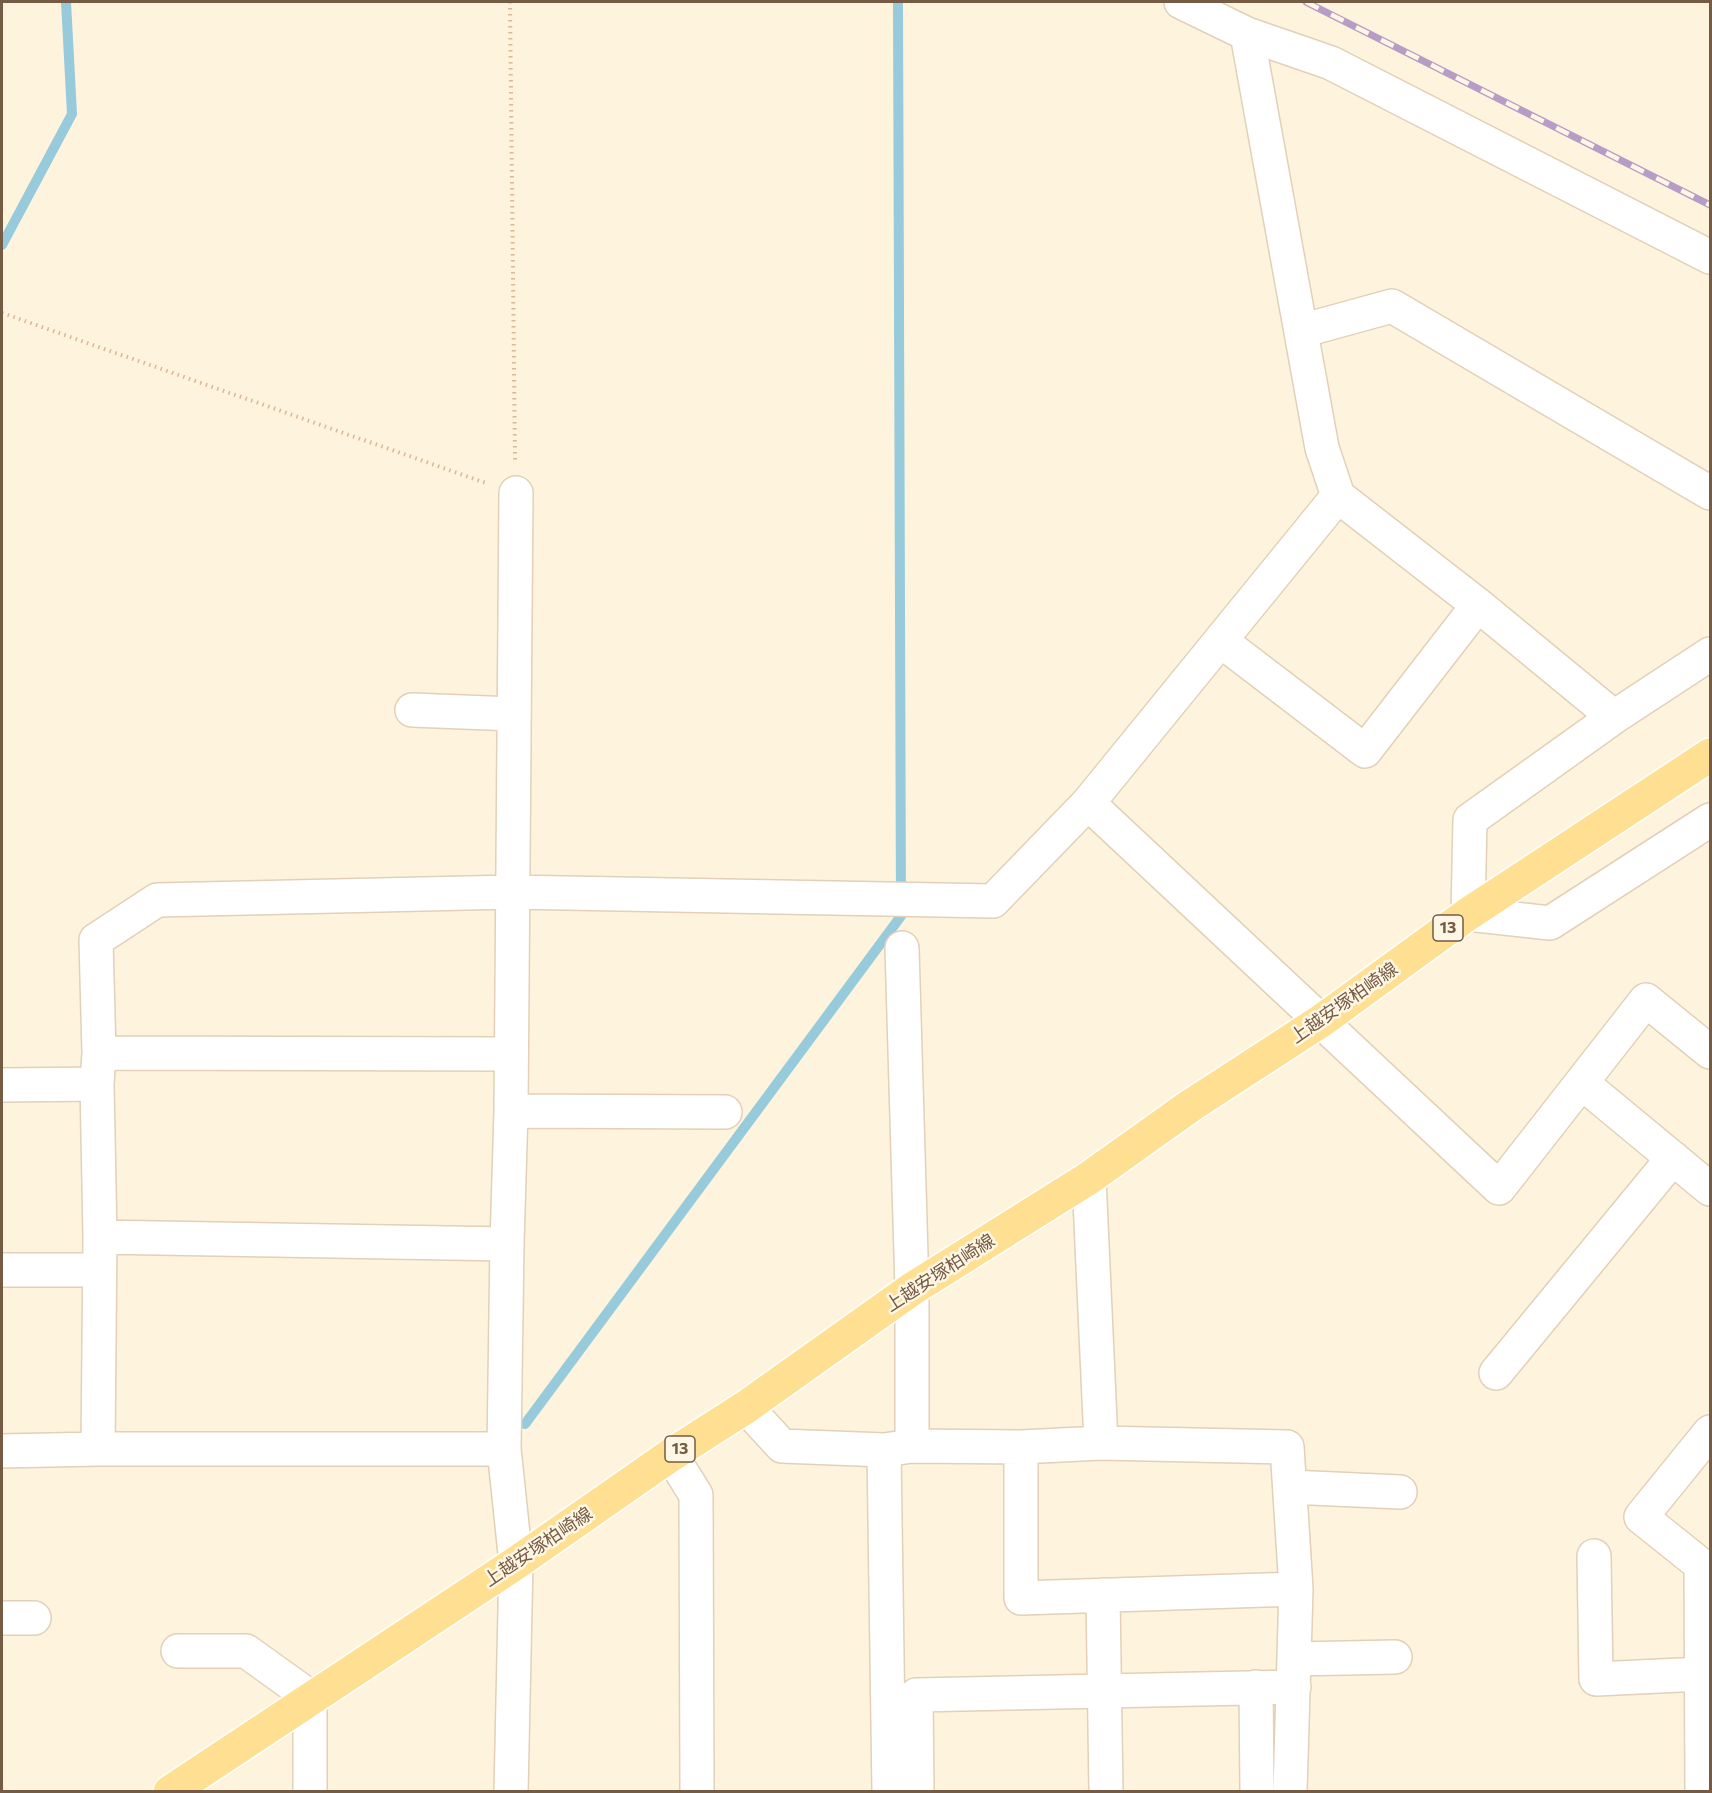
<!DOCTYPE html>
<html>
<head>
<meta charset="utf-8">
<style>
	body { margin:0 }
	#map { position:relative; width:1712px; height:1793px; overflow:hidden; background:#fef4dd; font-family:Commissioner,sans-serif }
	canvas { display:block }
	.frame { position:absolute; inset:0; border:3px solid #755a44; pointer-events:none }
</style>
</head>
<body>
<div id="map">
<canvas width="1712" height="1793"></canvas>
<div class="frame"></div>
</div>
<script>
const c = document.querySelector('canvas').getContext('2d');
c.lineJoin = 'round';
function shape(rows) {
  const path = new Path2D();
  for (const r of rows) {
    path.moveTo(r[0], r[1]);
    for (let i = 2; i < r.length; i += 2) path.lineTo(r[i], r[i + 1]);
  }
  return path;
}
function trace(path, color, width, dash) {
  c.strokeStyle = color;
  c.lineWidth = width;
  c.lineCap = dash ? 'butt' : 'round';
  c.setLineDash(dash || []);
  c.stroke(path);
}
function label(font, color, halo, rows, align = 'center') {
  c.font = font + ' Commissioner,"Noto Sans JP",sans-serif';
  c.lineWidth = 5;
  c.setLineDash([]);
  c.textBaseline = 'middle';
  c.strokeStyle = halo;
  c.fillStyle = color;
  for (const [text, x, y, turn = 0] of rows) {
    c.save();
    c.translate(x, y);
    c.rotate((+turn || 0) * Math.PI / 180);
    c.textAlign = isNaN(turn) ? turn : align;
    if (halo) c.strokeText(text, 0, 0);
    c.fillText(text, 0, 0);
    c.restore();
  }
}
const stream = shape([
	[2,245,72,114,66,2],
	[525,1424,901,916,898,2]
]);
const path = shape([
	[510,2,515,460],
	[2,313,486,483]
]);
const minor = shape([
	[1181,2,1247,34,1331,63,1710,257],
	[1247,34,1322,448,1338,496,1478,605,1614,717],
	[1301,331,1392,306,1710,493],
	[1221,641,1365,751,1478,605],
	[1710,654,1614,717,1470,820,1468,914,1550,923,1710,820],
	[412,710,514,714],
	[1088,803,1499,1188,1646,1000,1710,1052],
	[902,948,912,1289,912,1446],
	[99,1053,511,1054],
	[1582,1083,1710,1189],
	[2,1085,97,1084],
	[511,1111,725,1112],
	[1089,1178,1101,1443],
	[100,1237,507,1244],
	[2,1270,98,1270],
	[1496,1373,1673,1158],
	[746,1407,782,1446,884,1450,912,1446,1021,1447,1101,1443,1287,1447,1296,1589,1290,1792],
	[1021,1447,1021,1598,1296,1589],
	[98,1449,100,1237,97,1084,99,1053,96,940,157,900,512,892,993,901,1088,803,1338,496],
	[884,1450,889,1792],
	[2,1451,98,1449,504,1449],
	[671,1455,696,1495,697,1792],
	[1290,1487,1400,1492],
	[1594,1556,1596,1679,1702,1674],
	[1103,1595,1106,1792],
	[2,1618,34,1618],
	[178,1651,246,1651,310,1697,310,1792],
	[1294,1659,1395,1657],
	[1256,1687,1257,1792],
	[511,1792,516,1563,504,1449,507,1244,511,1111,516,493],
	[917,1792,916,1695,1294,1687],
	[1702,1792,1701,1565,1641,1517,1710,1432]
]);
const primary = shape([
	[170,1792,516,1563,671,1455,746,1407,912,1289,1089,1178,1190,1106,1321,1021,1468,914,1710,755]
]);
const rail = shape([
	[1306,2,1710,205]
]);
const shields = [
	[1448,928,30],
	[680,1449,30]
];
const shieldNames = [
	["13",1448,928],
	["13",680,1449]
];
const streetNames = [
	["上越安塚柏崎線",1344,1003,-35],
	["上越安塚柏崎線",940,1273,-33],
	["上越安塚柏崎線",538,1547,-34]
];
trace(stream, '#97cada', 10);
trace(minor, '#e2d0b9', 36);
trace(primary, '#fff', 36);
trace(path, '#d9b797', 4, [1.5, 4.5]);
trace(minor, '#fff', 33);
trace(primary, '#ffe093', 33);
trace(rail, '#b79dc6', 7);
trace(rail, '#fff7e5', 4.5, [14]);
for (const [x, y, w] of shields) {
  const box = new Path2D();
  box.roundRect(x - w / 2, y - 13, w, 26, 4.5);
  c.fillStyle = '#fff7e5';
  c.fill(box);
  trace(box, '#755a44', 1.5);
}
label('bold 16px', '#755a44', null, shieldNames);
label('18px', '#755a44', '#fff7e5', streetNames);
</script>
</body>
</html>
